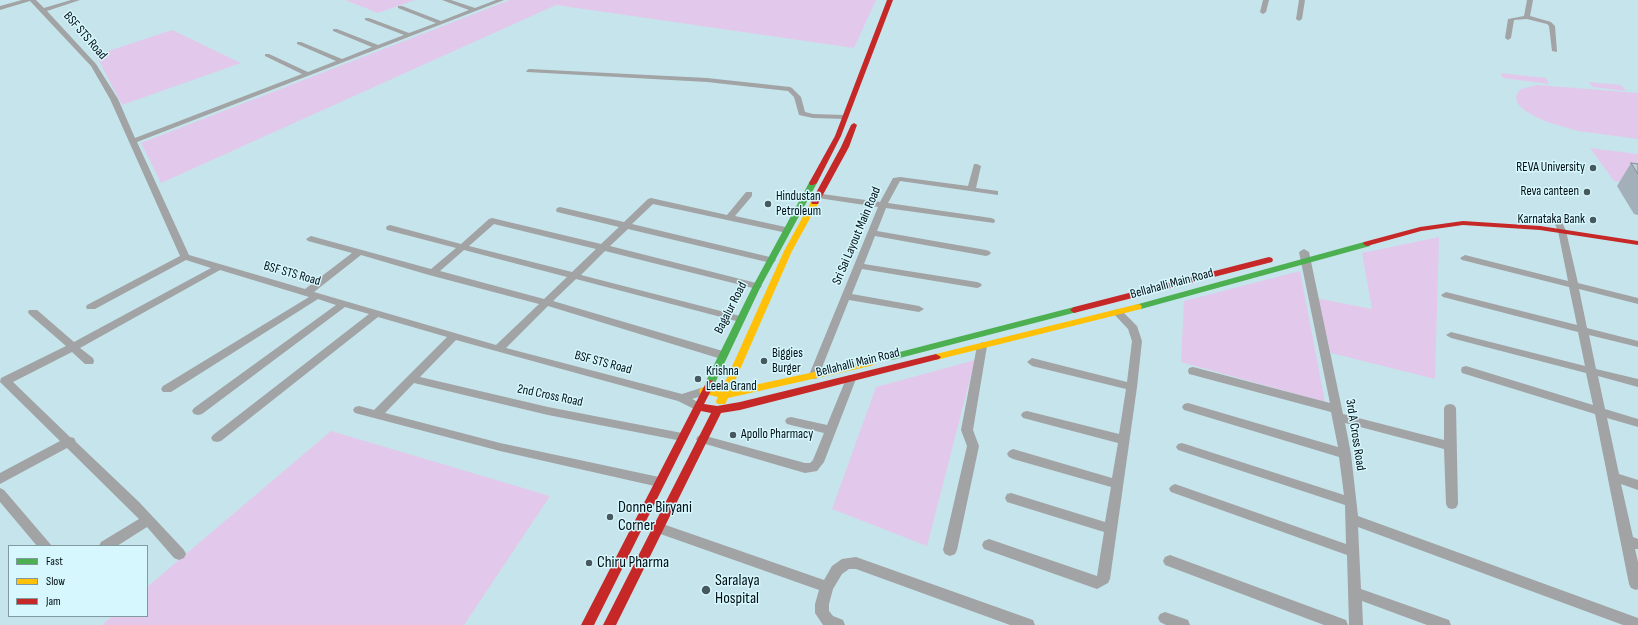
<!DOCTYPE html>
<html>
<head>
<meta charset="utf-8">
<style>
	body { margin:0 }
	#map { position:relative; width:1638px; height:625px; overflow:hidden; background:#c6e4eb; font-family:"Sofia Sans Condensed",sans-serif }
	canvas { display:block }
	.legend { position:absolute; left:8px; top:545px; width:140px; height:72px; box-sizing:border-box; background:#d7f7fe; border:1px solid #819aa0; margin:0; padding:5px 7px; list-style:none; font-size:12px; color:#000e12 }
	.legend li { display:flex; align-items:center; gap:8px; height:20px }
	.legend b { width:20px; border:1px solid #819aa0 }
</style>
</head>
<body>
<div id="map">
<canvas width="1638" height="625"></canvas>
<ul class="legend">
<li><b style="height:5px;background:#4caf50"></b>Fast</li>
<li><b style="height:5px;background:#ffc107"></b>Slow</li>
<li><b style="height:5px;background:#c62828"></b>Jam</li>
</ul>
</div>
<script>
const c = document.querySelector('canvas').getContext('2d');
c.lineJoin = 'round';
function fillPath(path, color) {
  c.fillStyle = color;
  c.fill(path, 'evenodd');
}
function shape(rows) {
  const path = new Path2D();
  for (const r of rows) {
    path.moveTo(r[0], r[1]);
    for (let i = 2; i < r.length; i += 2) path.lineTo(r[i], r[i + 1]);
  }
  return path;
}
function trace(path, color, width, dash) {
  c.strokeStyle = color;
  c.lineWidth = width;
  c.lineCap = dash ? 'butt' : 'round';
  c.setLineDash(dash || []);
  c.stroke(path);
}
function label(font, color, halo, rows, align = 'center') {
  c.font = font + ' "Sofia Sans Condensed",sans-serif';
  c.lineWidth = 3;
  c.setLineDash([]);
  c.textBaseline = 'middle';
  c.strokeStyle = halo;
  c.fillStyle = color;
  for (const [text, x, y, turn = 0] of rows) {
    c.save();
    c.translate(x, y);
    c.rotate((+turn || 0) * Math.PI / 180);
    c.textAlign = isNaN(turn) ? turn : align;
    if (halo) c.strokeText(text, 0, 0);
    c.fillText(text, 0, 0);
    c.restore();
  }
}
const green = shape([
	[345,0,415,0,378,13],
	[510,0,876,0,854,48,556,5,161,183,141,143],
	[172,30,241,63,122,105,96,55],
	[1500,73,1546,78,1549,84,1503,78],
	[1588,82,1621,85,1626,91,1593,87],
	[1537,85,1638,93,1638,139,1578,131,1547,122,1534,116,1524,110,1518,104,1516,98,1517,93,1521,89],
	[1590,148,1638,154,1638,184,1614,181],
	[1439,237,1435,379,1331,353,1316,298,1372,309,1362,253],
	[1300,271,1325,402,1181,362,1184,301],
	[975,360,927,546,832,509,876,387],
	[331,431,550,496,464,625,102,625,112,616,147,616,147,587]
]);
const street = shape([
	[22,0,36,0,44,8,71,0,80,0,47,11,96,64,118,99,135,138,302,74,265,56,265,54,269,54,308,72,336,61,297,44,297,42,301,42,342,59,372,47,333,31,333,29,337,29,378,45,404,35,365,20,365,18,369,18,409,33,436,23,398,8,398,6,402,6,441,21,469,10,442,0,451,0,475,8,496,0,504,0,137,142,189,255,305,289,352,253,308,241,306,239,311,236,431,269,456,248,387,230,386,228,387,226,390,225,461,244,489,219,492,218,601,244,619,227,557,212,556,210,557,208,560,207,624,222,648,199,651,198,727,215,746,192,752,192,752,196,735,216,790,228,791,230,790,232,787,233,653,204,632,224,774,258,776,260,774,262,771,263,628,229,610,246,760,284,762,286,760,288,757,289,605,251,581,275,744,317,745,319,744,321,740,322,576,279,553,301,726,352,727,355,726,358,718,358,548,306,506,348,682,394,704,387,708,388,710,391,708,394,692,399,702,404,704,407,702,410,698,411,678,401,456,340,420,377,548,407,682,433,686,434,688,437,686,440,682,441,548,415,414,383,385,413,500,443,659,477,663,479,665,482,663,485,659,487,500,451,355,413,353,410,355,407,359,406,374,410,447,337,378,317,221,441,217,442,213,441,211,438,213,435,369,314,345,307,202,414,198,415,194,414,192,411,194,408,336,305,318,299,171,392,163,392,161,389,163,386,309,297,220,270,80,348,93,358,94,361,93,364,85,364,72,352,13,382,70,437,74,438,76,442,139,502,184,550,186,554,184,558,179,560,174,558,147,527,117,546,99,546,101,542,139,519,67,448,0,484,0,473,60,441,0,382,1,378,66,346,29,314,28,312,29,310,37,310,74,342,211,268,186,260,95,309,87,309,86,307,87,305,180,256,110,99,91,66,30,1,0,10,0,6,22,0],
	[494,224,596,249,572,272,469,246,494,224],
	[464,250,567,277,544,299,440,271,464,250],
	[361,255,429,275,539,304,496,345,314,292,361,255],
	[1263,0,1269,0,1266,12,1263,14,1260,12,1263,0],
	[1299,0,1305,0,1302,19,1299,21,1296,19,1299,0],
	[1527,0,1533,0,1530,16,1551,22,1555,26,1557,52,1552,51,1549,26,1547,24,1527,19,1514,20,1511,38,1508,40,1505,38,1508,19,1524,16,1527,0],
	[529,69,707,78,790,87,792,88,801,97,805,112,813,114,845,115,849,117,845,119,813,118,799,115,794,97,788,91,707,82,527,72,526,71,529,69],
	[974,164,977,164,981,166,976,188,998,191,998,195,900,181,888,203,991,218,994,219,995,221,994,223,886,208,877,231,986,250,989,251,991,253,989,255,986,256,875,236,864,264,977,282,980,283,982,285,980,287,977,288,862,269,852,294,919,306,924,309,919,312,849,300,819,375,818,378,814,379,810,378,809,375,878,207,818,198,815,197,815,193,880,202,893,178,900,177,968,186,974,164],
	[1559,221,1562,222,1566,231,1578,283,1638,298,1638,304,1579,289,1587,328,1638,341,1638,347,1589,335,1596,369,1638,379,1638,387,1598,376,1605,409,1638,419,1638,427,1607,418,1619,474,1638,480,1638,490,1621,484,1633,537,1638,539,1638,549,1635,549,1638,562,1638,589,1636,590,1631,588,1629,584,1595,414,1462,373,1461,370,1462,367,1466,366,1593,405,1586,373,1451,338,1446,335,1451,332,1585,366,1578,332,1443,297,1441,295,1446,292,1577,325,1569,287,1462,260,1460,258,1465,255,1568,281,1558,231,1555,224,1559,221],
	[1304,249,1309,252,1343,414,1444,440,1444,408,1446,405,1450,404,1454,405,1456,408,1458,504,1456,508,1452,509,1448,508,1446,504,1444,449,1345,423,1351,454,1358,516,1638,618,1638,625,1623,625,1358,527,1361,589,1449,620,1451,625,1427,625,1362,601,1363,625,1349,625,1347,555,1171,492,1169,489,1171,486,1175,484,1346,544,1345,505,1178,450,1176,447,1178,444,1182,443,1344,495,1339,457,1184,410,1182,407,1184,404,1188,403,1338,447,1331,412,1193,375,1189,374,1188,371,1189,368,1193,367,1330,403,1299,252,1304,249],
	[1117,309,1121,310,1137,326,1142,341,1137,387,1110,579,1108,583,1097,589,984,549,982,545,984,541,989,539,1097,576,1104,532,1007,502,1005,498,1007,494,1011,493,1105,522,1111,487,1013,459,1009,457,1007,454,1009,451,1013,449,1112,478,1118,443,1027,419,1023,418,1021,415,1023,412,1027,411,1119,434,1126,389,1032,366,1027,362,1032,358,1127,382,1132,341,1128,329,1112,312,1117,309],
	[982,342,987,346,973,430,979,446,957,550,955,554,950,556,945,554,943,550,967,446,961,430,977,346,982,342],
	[851,375,855,376,856,379,824,462,817,471,805,473,702,443,698,442,696,439,698,436,702,435,805,463,810,463,813,460,824,433,791,425,787,424,785,421,787,418,791,417,827,425,846,379,847,376,851,375],
	[0,488,4,490,52,546,37,546,0,502,0,488],
	[657,522,824,580,832,566,842,559,856,557,1033,620,1035,625,1010,625,856,569,849,569,842,574,833,589,829,604,829,611,833,616,843,620,845,625,823,625,815,613,815,604,819,590,652,531,651,527,652,523,657,522],
	[1170,555,1346,620,1348,625,1324,625,1165,565,1163,561,1165,557,1170,555],
	[1165,612,1188,620,1190,625,1166,625,1160,622,1158,618,1160,614,1165,612]
]);
const fast = shape([
	[810,181,813,181,817,183,761,286,715,383,713,385,710,386,707,385,705,383,753,286,810,181],
	[1364,242,1367,242,1371,244,1370,246,1141,309,1135,309,1134,307,1135,305,1364,242],
	[1074,307,1077,308,1078,310,1077,312,892,360,887,357,892,354,1074,307]
]);
const slow = shape([
	[812,200,818,200,819,202,792,251,731,390,870,360,873,361,875,363,873,365,870,366,728,398,725,404,717,404,716,401,718,397,700,393,699,391,700,389,704,387,721,391,784,251,812,200],
	[1138,304,1141,305,1142,307,1141,309,936,360,931,357,936,354,1138,304]
]);
const jam = shape([
	[887,0,893,0,841,136,817,183,813,185,810,185,809,183,835,136,887,0],
	[854,123,857,125,849,147,819,202,818,204,812,204,811,202,841,147,851,125,854,123],
	[1463,221,1540,226,1638,241,1638,245,1540,230,1463,225,1421,231,1367,246,1363,244,1364,242,1420,227,1463,221],
	[1269,257,1272,258,1273,260,1272,262,1074,313,1070,310,1074,307,1269,257],
	[936,354,941,357,939,359,740,410,721,413,616,625,603,625,711,413,701,411,594,625,581,625,707,381,710,380,713,381,715,383,704,404,717,406,740,402,936,354]
]);
const wall = shape([
	[1631,163,1638,164,1638,215,1634,214,1617,186]
]);
const building = shape([
	[1631,163,1638,164,1638,174,1631,163]
]);
const markers = [
	[1593,168,4,"#45595e"],
	[1587,192,4,"#45595e"],
	[768,204,4,"#45595e"],
	[1593,220,4,"#45595e"],
	[764,361,4,"#45595e"],
	[698,379,4,"#45595e"],
	[733,435,4,"#45595e"],
	[610,517,4,"#45595e"],
	[589,563,4,"#45595e"],
	[706,590,5,"#45595e"]
];
const streetNames = [
	["BSF STS Road",85,36,49],
	["Sri Sai Layout Main Road",857,236,-67],
	["BSF STS Road",292,274,16],
	["Bellahalli Main Road",1172,284,-15],
	["Bagalur Road",731,308,-63],
	["BSF STS Road",603,363,15],
	["Bellahalli Main Road",858,363,-14],
	["2nd Cross Road",550,396,12],
	["3rd A Cross Road",1355,435,81]
];
const poiNames = [
	["REVA University",1585,168,"right"],
	["Reva canteen",1579,192,"right"],
	["Hindustan",776,197],
	["Petroleum",776,212],
	["Karnataka Bank",1585,220,"right"],
	["Biggies",772,354],
	["Burger",772,369],
	["Krishna",706,372],
	["Leela Grand",706,387],
	["Apollo Pharmacy",741,435]
];
const nearPoinames = [
	["Donne Biryani",618,508],
	["Corner",618,526],
	["Chiru Pharma",597,563],
	["Saralaya",715,581],
	["Hospital",715,599]
];
fillPath(green, '#e2c9eb');
fillPath(street, '#a1a3a4');
fillPath(fast, '#4caf50');
fillPath(slow, '#ffc107');
fillPath(jam, '#c62828');
fillPath(wall, '#a3afb9');
fillPath(building, '#bdccd7');
trace(building, '#848f96', 1);
for (const [x, y, r, color] of markers) {
  const dot = new Path2D();
  dot.arc(x, y, r, 0, 2 * Math.PI);
  c.fillStyle = color;
  c.fill(dot);
  trace(dot, '#d7f7fe', 1.5);
}
label('13px', '#000e12', '#d7f7fe', streetNames);
label('13px', '#000e12', '#d7f7fe', poiNames, 'left');
label('16px', '#000e12', '#d7f7fe', nearPoinames, 'left');
</script>
</body>
</html>
